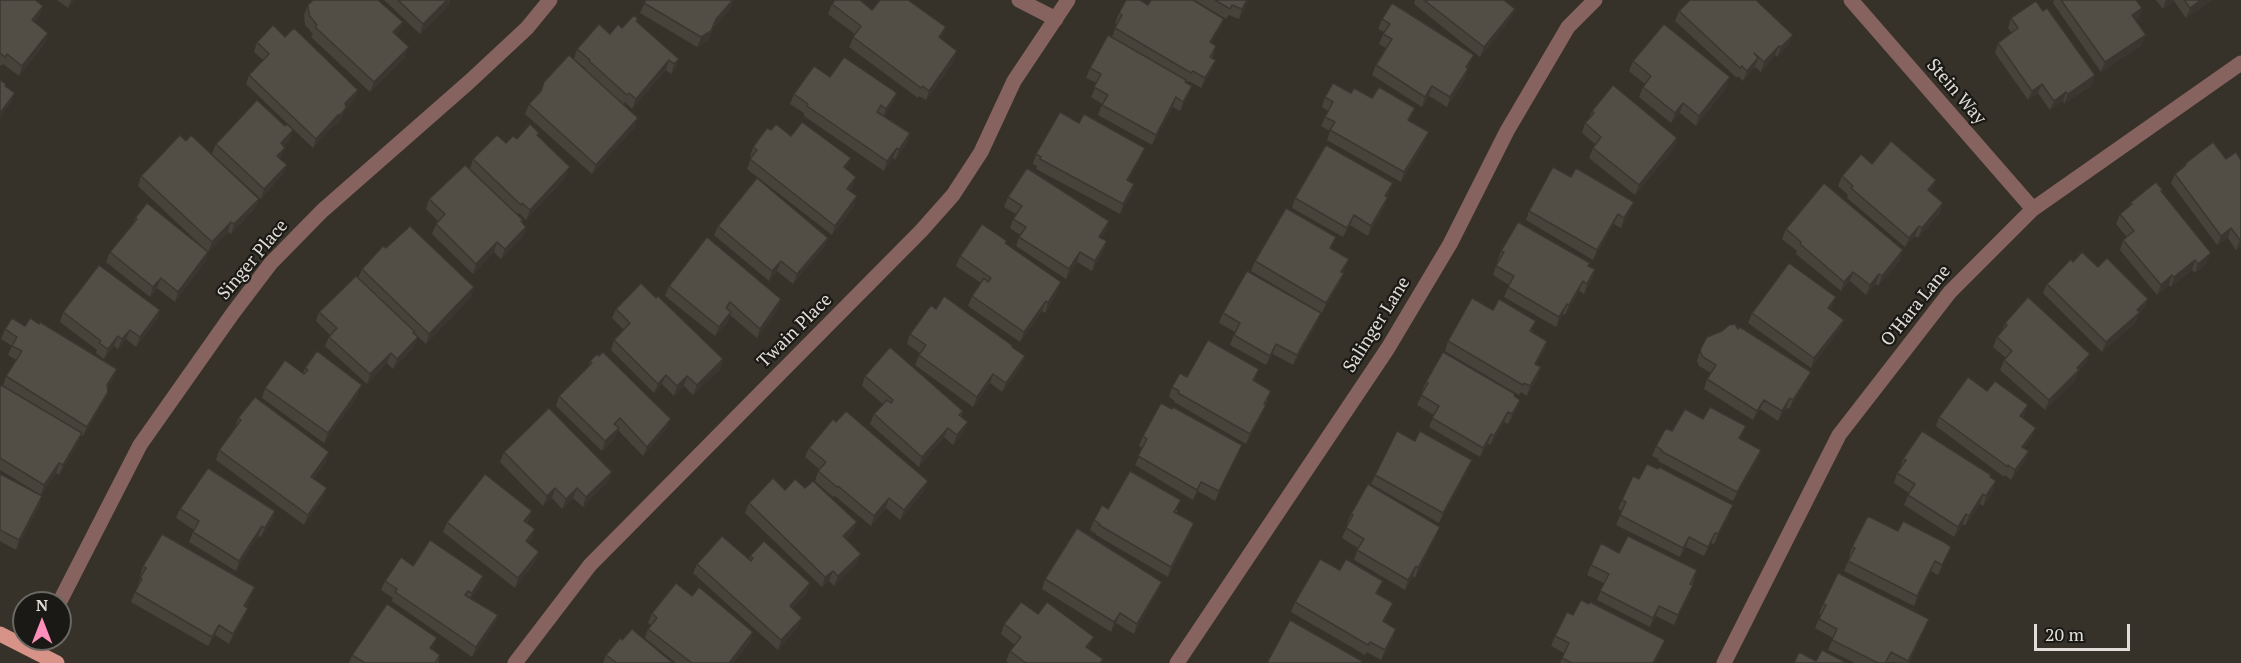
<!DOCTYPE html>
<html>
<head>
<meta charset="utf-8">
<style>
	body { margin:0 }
	#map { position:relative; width:2241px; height:663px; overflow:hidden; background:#363129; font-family:"PT Serif",serif }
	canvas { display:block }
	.north { position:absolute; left:12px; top:591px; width:60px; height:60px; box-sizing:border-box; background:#1b1915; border:2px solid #6a6863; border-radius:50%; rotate:0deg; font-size:16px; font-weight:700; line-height:24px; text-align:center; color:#e1ded9 }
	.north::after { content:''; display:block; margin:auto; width:21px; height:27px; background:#ff8eba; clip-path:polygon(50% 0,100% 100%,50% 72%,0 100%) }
	.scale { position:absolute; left:2034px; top:624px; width:96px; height:27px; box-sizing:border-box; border:3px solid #e1ded9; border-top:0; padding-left:8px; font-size:18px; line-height:21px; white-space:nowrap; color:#e1ded9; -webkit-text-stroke:4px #1b1915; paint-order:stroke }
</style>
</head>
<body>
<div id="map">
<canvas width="2241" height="663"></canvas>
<div class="north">N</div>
<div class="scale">20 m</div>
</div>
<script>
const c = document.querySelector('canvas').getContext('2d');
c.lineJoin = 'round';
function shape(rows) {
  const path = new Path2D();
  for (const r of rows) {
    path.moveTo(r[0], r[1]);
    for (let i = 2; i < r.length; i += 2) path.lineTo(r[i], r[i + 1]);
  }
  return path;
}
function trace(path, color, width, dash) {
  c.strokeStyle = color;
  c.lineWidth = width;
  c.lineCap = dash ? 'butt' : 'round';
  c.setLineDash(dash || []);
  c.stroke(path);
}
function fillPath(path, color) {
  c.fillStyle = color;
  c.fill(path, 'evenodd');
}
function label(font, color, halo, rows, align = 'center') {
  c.font = font + ' "PT Serif",serif';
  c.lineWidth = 4.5;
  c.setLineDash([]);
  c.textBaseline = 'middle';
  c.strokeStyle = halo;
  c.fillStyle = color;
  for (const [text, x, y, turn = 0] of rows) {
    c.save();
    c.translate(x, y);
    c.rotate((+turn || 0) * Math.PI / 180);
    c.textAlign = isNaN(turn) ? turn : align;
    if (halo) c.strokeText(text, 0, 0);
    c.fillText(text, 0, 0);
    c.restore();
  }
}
const minor = shape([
	[1019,0,1056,19],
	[1851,0,2033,209],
	[59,603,140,445,233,313,271,263,322,211,469,82,527,28,550,0],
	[35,652,41,639],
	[515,663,590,565,921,231,953,195,981,152,1014,81,1068,0],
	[1177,663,1388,348,1450,244,1507,131,1568,27,1595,0],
	[1724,663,1839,435,1950,292,2033,209,2241,63]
]);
const major = shape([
	[0,634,57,663]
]);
const wall = shape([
	[0,0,43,6,39,16,34,22,48,33,45,43,19,76,3,64,1,66,0,65],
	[57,0,74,0,68,8],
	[384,0,450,0,449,5,420,34],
	[646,0,734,0,731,7,713,29,708,41,697,47,640,13],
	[1195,0,1249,0,1239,19,1229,15,1226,19],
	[1415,0,1504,0,1515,9,1511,18,1480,57,1414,4],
	[2054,0,2136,0,2142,8,2139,18,2135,20,2142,45,2101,72,2053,3],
	[2156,0,2212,0,2186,18,2174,1,2163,9],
	[832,4,942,37,941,39,954,61,926,100,919,96,918,98,849,47,855,34,828,14],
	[308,5,399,32,396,35,405,57,370,92,311,37,313,34,305,25,304,15],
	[1148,5,1224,19,1220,28,1211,43,1216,46,1212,58,1212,70,1201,88,1189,81,1188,82,1186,81,1185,82,1192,86,1188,96,1180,111,1173,107,1152,145,1098,115,1102,104,1091,97,1097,83,1086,78,1090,68,1112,37,1117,24,1115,23,1119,13],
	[1679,11,1789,44,1777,57,1775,55,1761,72,1755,67,1743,81,1738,76,1737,78,1675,21],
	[2011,18,2095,75,2092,85,2064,104,2063,101,2050,110,2038,93,2028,100,1995,53,1998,43,2012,33,2008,28],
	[638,19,637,22,679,59,675,69,671,74,666,70,632,109,625,102,624,104,635,127,592,174,525,114,529,104,540,92,544,82,586,70,586,69,574,59,577,49,622,28],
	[1382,19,1470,65,1468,69,1465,79,1447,107,1429,96,1422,107,1372,75,1376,65,1386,48,1379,44,1384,32,1378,29],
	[285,37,358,90,354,100,345,110,342,117,338,124,334,125,313,148,246,84,249,75,263,60,254,52,257,42],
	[1633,61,1727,87,1696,126,1680,113,1671,123,1639,97,1643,87,1645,84,1629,71],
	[830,77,897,93,893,103,884,116,910,133,907,143,895,160,893,158,884,171,804,116,804,113,790,104,794,94],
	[1351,93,1415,108,1409,121,1425,142,1401,182,1327,140,1330,131,1321,126,1325,117,1328,111,1322,107,1325,97],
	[1592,111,1677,138,1674,148,1635,195,1589,158,1593,148,1595,144,1582,133,1585,123,1589,119],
	[1079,123,1141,157,1128,181,1134,184,1131,194,1120,214,1036,169,1037,166,1033,164,1036,154],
	[771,130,791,136,851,158,846,169,853,187,849,191,854,206,832,235,747,169,751,158,750,157,753,147],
	[539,133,538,136,566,177,526,220,519,213,518,215,470,169,473,159,517,139],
	[290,140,284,146,280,158,287,165,283,174,261,199,212,154,216,144],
	[186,141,259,199,255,208,231,234,228,232,208,252,138,186,141,176],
	[2226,159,2241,160,2241,246,2236,250,2228,238,2217,245,2171,183,2175,174,2184,166,2186,163],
	[1872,164,1936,180,1932,190,1930,192,1943,203,1940,213,1918,238,1915,236,1905,247,1847,198,1848,195,1838,186,1842,176],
	[1571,177,1634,202,1630,211,1621,228,1614,224,1593,260,1526,220,1529,211],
	[1393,183,1387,197,1388,197,1384,207,1368,236,1350,225,1343,237,1292,208,1295,198],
	[2163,190,2162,193,2207,263,2195,273,2192,270,2171,287,2169,285,2157,295,2120,250,2123,240,2127,237,2116,224,2120,214,2129,207,2130,203],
	[1008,197,1109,221,1106,231,1101,238,1107,241,1103,251,1092,271,1077,262,1066,279,1016,246,1020,235,1010,228,1013,219,1016,214,1004,207],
	[429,199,523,220,522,222,526,227,523,236,501,259,494,252,473,274,432,234,436,224,438,221,426,209],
	[135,218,208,252,205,262,175,302,157,288,150,297,106,262,110,252,133,223],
	[718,226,828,238,824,247,793,284,777,271,769,281,714,235],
	[1786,229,1900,260,1878,286,1876,284,1866,295,1850,281,1841,291,1796,254,1797,251,1782,239],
	[1006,244,1061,282,1057,292,1045,313,1042,311,1020,342,968,306,972,296,981,283,956,266,960,256],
	[1332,246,1331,249,1349,259,1343,272,1340,282,1322,313,1251,271,1255,261],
	[386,248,474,287,471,297,426,344,414,333,414,347,393,369,387,363,367,384,325,346,329,337,330,335,316,321,319,312,358,278,362,269],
	[1501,251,1589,266,1595,269,1592,279,1584,294,1579,291,1565,315,1563,314,1556,327,1504,297,1509,285,1493,275],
	[2073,262,2098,267,2148,299,2144,308,2139,314,2136,322,2102,352,2043,293,2047,284],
	[669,286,781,299,778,308,757,338,730,315,728,322,715,336,665,296],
	[656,298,723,359,720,369,693,395,684,386,674,396,662,384,654,393,611,350,614,340,624,330,612,318,616,309],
	[1832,307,1830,310,1844,320,1840,329,1811,368,1748,323,1752,313],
	[936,309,1013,348,1025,356,1021,366,1002,392,990,383,973,407,915,365,920,353,907,344,910,334],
	[160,310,157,319,136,347,126,339,118,349,114,346,104,359,96,353,97,350,60,322,63,312],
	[1493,310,1533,330,1532,332,1547,341,1544,351,1536,364,1538,377,1527,396,1521,392,1519,395,1445,351,1448,341],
	[1223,313,1321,313,1317,323,1293,365,1273,354,1266,365,1230,345,1235,332,1219,323],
	[2005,323,2090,354,2086,363,2078,372,2075,380,2045,410,2000,370,2004,360,2006,358,1993,347,1997,337,2002,330],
	[5,329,113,379,107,389,108,392,104,401,83,436,81,435,78,443,59,475,56,473,41,495,0,470,0,387,3,386,6,376,16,360,8,355,12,346,1,339],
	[1738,329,1807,381,1789,409,1786,408,1778,421,1760,409,1753,420,1704,389,1707,379,1711,373,1699,366,1697,361,1702,346],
	[590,361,667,428,643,456,618,430,615,438,602,451,556,406,559,396,588,367],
	[305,368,358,395,324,443,262,398,265,388,303,373],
	[1259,369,1254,381,1268,400,1265,405,1262,415,1246,444,1174,402,1175,401,1169,397,1172,387,1187,377],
	[865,376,963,411,961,417,964,432,953,445,944,437,919,467,870,424,874,414,883,404,862,386],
	[1426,382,1514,396,1520,400,1517,409,1508,424,1504,422,1490,445,1488,444,1480,457,1429,427,1434,415,1417,405,1423,392,1422,391],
	[1987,391,2028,405,2023,418,2032,437,2024,448,2029,451,2025,461,2011,480,2005,475,2004,477,1936,426,1939,417],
	[1172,409,1242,445,1238,455,1215,501,1198,491,1193,500,1135,465,1143,448,1139,446,1143,436],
	[238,418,326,462,313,479,323,498,304,525,216,460,219,450,235,428],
	[1703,419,1746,426,1740,439,1761,450,1757,460,1733,501,1658,461,1659,459,1652,456,1656,446,1672,431],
	[1415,441,1468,470,1439,523,1371,484,1375,475],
	[809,448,924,491,900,520,886,508,871,526,835,496,833,497,815,481,819,469,805,457],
	[504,452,612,472,608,481,583,507,573,498,562,509,552,498,543,506,500,462],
	[1903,459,1991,475,1990,477,1993,491,1983,506,1980,504,1965,526,1963,524,1954,537,1904,505,1909,493,1894,483,1897,473,1900,469],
	[0,474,42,496,39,506,16,550,0,541],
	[1639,479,1729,515,1714,544,1711,543,1704,556,1686,547,1680,557,1616,525,1622,511,1618,509,1622,500],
	[749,503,853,532,846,539,861,554,857,563,834,586,829,581,822,587,745,513],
	[180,509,275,511,272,521,261,537,258,536,236,571,189,542,194,530,176,518],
	[1108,509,1178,510,1176,513,1190,533,1168,577,1096,535,1096,534,1090,530,1094,520],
	[532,511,527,523,535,529,532,539,528,543,539,552,535,562,515,588,443,532,447,522],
	[1351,514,1436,536,1415,578,1413,576,1405,590,1354,560,1358,548,1342,538,1348,524,1347,524],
	[1898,531,1947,557,1938,575,1931,571,1914,606,1844,571,1850,557,1849,557,1852,547],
	[1619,553,1697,570,1692,585,1693,585,1689,595,1674,625,1656,616,1650,627,1597,600,1604,583,1587,575,1591,565],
	[750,556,810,583,807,593,792,609,798,627,778,650,693,573,697,564,749,559],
	[143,566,251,597,246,607,248,608,244,618,229,644,215,635,208,646,131,602,141,577,140,576],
	[413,566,483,576,480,586,471,598,498,615,494,625,472,657,392,601,393,598,381,590,385,581],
	[1340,570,1379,590,1377,594,1389,612,1384,622,1393,639,1381,660,1367,652,1365,655,1291,612,1295,602],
	[1045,579,1158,591,1134,634,1116,623,1111,632,1042,589],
	[1823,604,1925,629,1909,663,1887,662,1887,663,1855,663,1828,650,1833,638,1815,628,1821,614,1819,614],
	[652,613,750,642,733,663,676,663,645,638,648,629,651,625,648,623],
	[1038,614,1090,646,1088,649,1102,663,1009,663,1006,661,1010,651,1015,645,1001,634,1004,624],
	[1573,615,1661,650,1654,663,1560,663,1564,653,1551,646,1555,636],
	[622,640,673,663,603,663,606,655],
	[433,647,432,649,440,655,438,663,349,663,352,655]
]);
const shadedWall = shape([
	[71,0,74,0,68,8],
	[447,0,450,0,449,5,420,34,423,24],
	[733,0,734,0,731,7,713,29,708,41,697,47,701,37],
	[1247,0,1249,0,1247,4,1239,19,1242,9],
	[2166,0,2175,0,2174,1,2163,9],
	[2201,0,2212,0,2186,18,2190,8],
	[43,6,39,16,29,30,32,20],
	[2142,8,2139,18,2128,25,2132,15],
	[1515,9,1511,18,1480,57,1484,47],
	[1224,19,1220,28,1206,52,1210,42],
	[403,22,399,32,390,42,393,32],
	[946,27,942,37,935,47,939,37],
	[48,33,45,43,19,76,22,66],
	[1793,35,1789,44,1777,57,1781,47],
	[2146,35,2142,45,2101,72,2105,62],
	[1779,46,1775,55,1761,72,1764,62],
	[409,47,405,57,370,92,374,82],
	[957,51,954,61,926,100,929,91],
	[1474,55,1470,65,1462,77,1466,67],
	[1758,58,1754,68,1743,81,1747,71],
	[679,59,675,69,671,74,674,64],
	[669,60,666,70,632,109,636,99],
	[1216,60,1212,70,1201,88,1205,78],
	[1468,69,1465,79,1447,107,1450,97],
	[2095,75,2092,85,2064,104,2068,94],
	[1730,77,1727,87,1696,126,1699,116],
	[2042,84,2038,93,2028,100,2032,91],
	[1192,86,1188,96,1180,111,1183,102],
	[1432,86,1429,96,1422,107,1425,97],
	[358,90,354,100,345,110,342,117,338,124,334,125,313,148,316,139,345,103],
	[2066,92,2063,101,2050,110,2054,101],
	[15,93,11,103,0,118,0,113],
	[897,93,893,103,883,118,886,109],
	[1176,97,1173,107,1152,145,1156,135],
	[1683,103,1680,113,1671,123,1675,113],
	[638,118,635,127,592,174,596,165],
	[293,130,290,140,277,153,281,143],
	[1429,132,1425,142,1401,182,1404,172],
	[910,133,907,143,895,160,899,150],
	[1677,138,1674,148,1635,195,1639,185],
	[285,148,281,158,274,165,277,156],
	[897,148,893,158,884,171,887,161],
	[1145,148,1141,157,1123,190,1127,180],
	[851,158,847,168,840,177,844,167],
	[287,165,283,174,261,199,264,189],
	[570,167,566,177,526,220,530,210],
	[856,177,853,187,843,199,847,189],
	[1936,180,1932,190,1924,199,1928,190],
	[1393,183,1389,192,1382,206,1385,196],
	[1134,184,1131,194,1120,214,1123,204],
	[857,196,854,206,832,235,835,226],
	[1388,197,1384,207,1368,236,1371,226],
	[259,199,255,208,231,234,234,224],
	[1634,202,1630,211,1621,228,1624,218],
	[1943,203,1940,213,1918,238,1922,228],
	[1618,214,1614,224,1593,260,1597,250],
	[1354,215,1350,225,1343,237,1347,228],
	[1109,221,1106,231,1096,247,1099,237],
	[231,222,228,232,208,252,212,242],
	[1919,226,1915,236,1905,247,1909,238],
	[526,227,523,236,501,259,505,249],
	[2231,228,2228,238,2217,245,2221,236],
	[828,238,824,247,793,284,797,274],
	[2241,239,2241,246,2236,250,2240,240],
	[1107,241,1103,251,1092,271,1095,261],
	[497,242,494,252,473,274,476,264],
	[1903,250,1900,260,1878,286,1882,276],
	[208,252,205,262,175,302,178,292],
	[1080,252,1077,262,1066,279,1069,269],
	[2211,253,2207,263,2195,273,2198,264],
	[1349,259,1345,269,1337,281,1341,272],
	[2195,260,2192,270,2171,287,2174,277],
	[781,261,777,271,769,281,772,271],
	[1595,269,1592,279,1584,294,1587,284],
	[1853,272,1850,281,1841,291,1844,282],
	[1344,273,1340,282,1322,313,1326,303],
	[1879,274,1876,284,1866,295,1870,285],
	[2172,275,2169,285,2157,295,2161,285],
	[161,278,157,288,150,297,153,287],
	[1583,281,1579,291,1565,315,1569,305],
	[1061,282,1057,292,1045,313,1048,303],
	[474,287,471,297,426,344,429,334],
	[1836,297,1832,307,1824,318,1828,308],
	[781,299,778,308,757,338,760,329],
	[2148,299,2144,308,2139,314,2136,322,2102,352,2106,342],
	[1046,301,1042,311,1020,342,1024,332],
	[1567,304,1563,314,1556,327,1559,317],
	[160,310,157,319,136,347,140,337],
	[731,312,728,322,715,336,719,327],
	[1321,313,1317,323,1293,365,1297,355],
	[1844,320,1840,329,1811,368,1814,358],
	[130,330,126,339,118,349,122,339],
	[118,336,114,346,104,359,108,349],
	[418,337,414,347,393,369,397,359],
	[1547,341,1544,351,1531,373,1535,364],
	[1276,344,1273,354,1266,365,1270,356],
	[391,353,387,363,367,384,370,374],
	[2090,354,2086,363,2078,372,2075,380,2045,410,2049,400],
	[1025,356,1021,366,1002,392,1006,383],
	[723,359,720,369,693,395,697,385],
	[1541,367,1538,377,1527,396,1530,386],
	[117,369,113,379,104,395,107,385],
	[1811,372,1807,381,1789,409,1793,400],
	[993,374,990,383,973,407,977,397],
	[666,375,662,384,654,393,658,384],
	[687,376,684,386,674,396,677,386],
	[362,385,358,395,324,443,328,433],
	[108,392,104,401,83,436,87,427],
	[1790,398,1786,408,1778,421,1782,411],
	[1520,400,1517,409,1508,424,1512,414],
	[1764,400,1760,409,1753,420,1757,411],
	[1266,405,1262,415,1246,444,1250,434],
	[2028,405,2025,415,2017,426,2020,416],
	[1508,412,1504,422,1490,445,1494,436],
	[671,419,667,428,643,456,647,447],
	[968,422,964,432,953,445,957,435],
	[619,428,615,438,602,451,605,441],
	[948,428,944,437,919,467,922,457],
	[2036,428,2032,437,2018,456,2022,447],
	[82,433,78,443,59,475,63,465],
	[1491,434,1488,444,1480,457,1483,448],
	[1242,445,1238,455,1215,501,1219,491],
	[1761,450,1757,460,1733,501,1737,492],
	[2029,451,2025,461,2011,480,2015,470],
	[329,452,326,462,307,487,311,477],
	[1472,460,1468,470,1439,523,1443,513],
	[59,463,56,473,41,495,44,485],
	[612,472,608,481,583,507,586,497],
	[928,481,924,491,900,520,904,510],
	[1996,481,1993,491,1983,506,1986,496],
	[1201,482,1198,491,1193,500,1197,490],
	[327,488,323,498,304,525,308,515],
	[555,488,552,498,543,506,547,496],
	[577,488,573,498,562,509,566,499],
	[1983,494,1980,504,1965,526,1969,516],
	[42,496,39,506,16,550,19,540],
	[889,498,886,508,871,526,874,516],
	[1733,505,1729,515,1714,544,1718,534],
	[275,511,272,521,261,537,265,528],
	[532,511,528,520,521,530,524,521],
	[1966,514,1963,524,1954,537,1958,527],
	[857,522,853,532,839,546,843,536],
	[1194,523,1190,533,1168,577,1171,567],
	[262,526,258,536,236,571,239,561],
	[1440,527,1436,536,1415,578,1418,568],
	[535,529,532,539,522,551,526,541],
	[1715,533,1711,543,1704,556,1708,547],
	[1689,537,1686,547,1680,557,1683,548],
	[1951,547,1947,557,1938,575,1942,565],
	[539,552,535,562,515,588,518,578],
	[861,554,857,563,834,586,838,576],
	[1935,561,1931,571,1914,606,1917,596],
	[1416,566,1413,576,1405,590,1408,580],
	[833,571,829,581,822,587,825,577],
	[483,576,480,586,468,603,472,593],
	[1162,582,1158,591,1134,634,1137,624],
	[810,583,807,593,786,616,790,606],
	[1693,585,1689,595,1674,625,1678,615],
	[255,587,251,597,241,616,244,606],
	[1393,603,1389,612,1379,631,1383,621],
	[1659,606,1656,616,1650,627,1653,618],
	[248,608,244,618,229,644,233,634],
	[1120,613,1116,623,1111,632,1114,622],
	[498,615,494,625,472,657,476,647],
	[802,618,798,627,778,650,781,640],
	[1929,619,1925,629,1909,663,1908,663],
	[219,625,215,635,208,646,212,637],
	[1396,629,1393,639,1381,660,1385,650],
	[753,632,750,642,733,663,729,663],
	[1094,637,1090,646,1082,656,1086,647],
	[437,638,433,647,426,657,430,648],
	[1665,640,1661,650,1654,663,1653,663]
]);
const building = shape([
	[0,0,35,0,43,6,32,20,48,33,22,66,7,54,5,57,0,53,0,0],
	[313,0,378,0,403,22,393,32,409,47,374,82,315,27,317,25,309,15,308,5,313,0],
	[398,0,447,0,423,24,398,0],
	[646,0,733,0,716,19,711,31,701,37,644,3,646,0],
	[835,0,860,0,872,10,880,0,908,0,946,27,939,37,957,51,929,91,923,86,921,88,853,37,861,26,832,4,835,0],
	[1126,0,1140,0,1148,5,1151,0,1193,0,1224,19,1210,42,1216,46,1210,57,1216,60,1205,78,1193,71,1191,73,1115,28,1122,15,1119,13,1126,0],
	[1215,0,1247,0,1242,9,1232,5,1230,9,1215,0],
	[1424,0,1504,0,1515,9,1484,47,1424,0],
	[1690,0,1756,0,1793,35,1781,47,1779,46,1764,62,1754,53,1758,58,1747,71,1742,66,1740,68,1679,11,1690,0],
	[2061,0,2136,0,2142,8,2132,15,2146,35,2105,62,2061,0],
	[2184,0,2201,0,2190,8,2184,0],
	[2036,1,2043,11,2047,8,2095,75,2068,94,2066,92,2054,101,2042,84,2032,91,1998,43,2018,28,2011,18,2036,1],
	[1392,3,1474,55,1466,67,1468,69,1450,97,1432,86,1425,97,1376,65,1392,39,1383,34,1390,24,1382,19,1392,3],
	[634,15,638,19,636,21,679,59,674,64,669,60,636,99,629,93,627,95,589,61,590,60,577,49,599,24,610,34,618,24,622,28,634,15],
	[1664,24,1730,77,1699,116,1683,103,1675,113,1643,87,1651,76,1633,61,1664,24],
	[273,25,285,37,294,28,358,90,345,103,346,108,341,114,338,115,316,139,249,75,269,54,257,42,273,25],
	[1108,35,1186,80,1185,82,1192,86,1183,102,1176,97,1156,135,1102,105,1108,95,1094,87,1101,74,1090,68,1108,35],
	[569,55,638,118,596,165,529,104,541,91,544,82,569,55],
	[844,57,897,93,886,109,881,105,877,112,910,133,899,150,897,148,887,161,807,106,808,104,794,94,814,66,830,77,844,57],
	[0,80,6,84,5,86,15,93,0,113,0,80],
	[1333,83,1351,93,1354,88,1372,98,1379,87,1415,108,1408,120,1429,132,1404,172,1330,130,1335,122,1325,117,1333,102,1325,97,1333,83],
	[1613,85,1677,138,1639,185,1593,148,1601,137,1585,123,1594,113,1592,111,1613,85],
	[257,100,285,126,287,124,293,130,281,143,285,148,277,156,287,165,264,189,216,144,257,100],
	[1060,112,1079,123,1084,114,1145,148,1127,180,1134,184,1123,204,1040,159,1041,157,1036,154,1060,112],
	[802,122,851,158,844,167,856,177,847,189,857,196,835,226,750,159,757,150,753,147,767,128,771,130,776,124,791,136,802,122],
	[530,124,539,133,537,135,570,167,530,210,522,203,521,205,473,159,497,135,506,143,513,136,517,139,530,124],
	[180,135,186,141,191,135,259,199,234,224,231,222,212,242,141,176,180,135],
	[1891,141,1936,180,1928,190,1943,203,1922,228,1919,226,1909,238,1851,188,1853,186,1842,176,1861,154,1872,164,1891,141],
	[2213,142,2226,159,2236,152,2241,160,2241,239,2240,240,2231,228,2221,236,2175,174,2186,165,2186,163,2213,142],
	[1326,145,1393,183,1385,196,1388,197,1371,226,1354,215,1347,228,1295,198,1326,145],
	[465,165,523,220,521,221,526,227,505,249,497,242,476,264,436,224,445,214,429,199,465,165],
	[1553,167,1571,177,1576,168,1634,202,1624,218,1618,214,1597,250,1529,211,1553,167],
	[1027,168,1109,221,1099,237,1107,241,1095,261,1080,252,1069,269,1019,237,1026,227,1013,219,1022,206,1008,197,1027,168],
	[757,178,828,238,797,274,781,261,772,271,718,226,757,178],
	[2156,182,2163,190,2161,191,2211,253,2198,264,2195,260,2174,277,2172,275,2161,285,2123,240,2134,231,2120,214,2132,204,2130,203,2156,182],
	[1824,183,1903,250,1882,276,1879,274,1870,285,1853,272,1844,282,1800,244,1801,242,1786,229,1824,183],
	[147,203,208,252,178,292,161,278,153,287,110,252,137,219,135,218,147,203],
	[1286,208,1336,237,1330,248,1349,259,1341,272,1344,273,1326,303,1255,261,1286,208],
	[1518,222,1590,263,1588,266,1595,269,1587,284,1583,281,1569,305,1567,304,1559,317,1508,287,1514,276,1496,266,1504,252,1501,251,1518,222],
	[982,224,1007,241,1005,243,1061,282,1048,303,1046,301,1024,332,972,296,984,278,988,282,991,278,960,256,982,224],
	[410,226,474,287,429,334,362,269,383,246,386,248,410,226],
	[707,237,781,299,760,329,730,302,726,308,731,312,719,327,669,286,707,237],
	[2082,252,2098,267,2107,258,2148,299,2137,310,2140,312,2106,342,2047,284,2071,259,2073,262,2082,252],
	[1789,263,1836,297,1828,308,1844,320,1814,358,1752,313,1789,263],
	[99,265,160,310,140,337,130,330,122,339,118,336,108,349,99,343,101,341,63,312,99,265],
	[1247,271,1321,313,1297,355,1276,344,1270,356,1234,335,1240,323,1223,313,1247,271],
	[356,276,415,332,413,333,418,337,397,359,391,353,370,374,329,337,337,328,319,312,356,276],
	[641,283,656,298,658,296,723,359,697,385,687,376,677,386,666,375,658,384,614,340,630,323,616,309,641,283],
	[944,296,1013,346,1012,347,1025,356,1006,383,993,374,977,397,919,355,926,345,910,334,931,305,936,309,944,296],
	[2028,297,2090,354,2077,368,2079,370,2049,400,2004,360,2012,351,1997,337,2007,325,2005,323,2028,297],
	[1472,298,1493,310,1499,299,1536,321,1530,331,1547,341,1535,364,1541,367,1530,386,1524,383,1523,385,1448,341,1472,298],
	[12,318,25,326,30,318,39,324,40,322,117,369,107,385,108,392,87,427,6,376,22,351,12,346,17,337,5,329,12,318],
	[1735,324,1738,329,1740,327,1811,372,1793,400,1790,398,1782,411,1764,400,1757,411,1707,379,1716,365,1703,357,1700,351,1702,346,1707,337,1722,331,1729,325,1735,324],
	[1208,340,1259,369,1253,380,1271,391,1264,404,1266,405,1250,434,1178,393,1179,391,1172,387,1180,373,1187,377,1208,340],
	[890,347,963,411,959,415,968,422,957,435,948,428,922,457,874,414,887,400,891,403,893,400,865,376,890,347],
	[317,351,362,385,328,433,265,388,285,360,304,374,308,370,305,368,317,351],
	[603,352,671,419,647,447,620,418,614,424,619,428,605,441,559,396,592,363,590,361,597,354,599,356,603,352],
	[1443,352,1515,394,1514,396,1520,400,1512,414,1508,412,1494,436,1491,434,1483,448,1432,418,1439,406,1421,395,1428,383,1426,382,1443,352],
	[1968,377,1987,391,1995,381,2028,405,2020,416,2036,428,2022,447,2029,451,2015,470,2008,465,2008,467,1939,417,1968,377],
	[1,385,82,433,63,465,59,463,44,485,0,458,0,387,1,385],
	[255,397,329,452,311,477,327,488,308,515,219,450,241,420,238,418,255,397],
	[1161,403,1172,409,1173,407,1242,445,1219,491,1201,482,1197,490,1138,456,1147,439,1143,436,1161,403],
	[1710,407,1746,426,1739,438,1761,450,1737,492,1661,451,1662,450,1656,446,1666,428,1672,431,1685,409,1703,419,1710,407],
	[549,408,612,472,586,497,577,488,566,499,555,488,547,496,504,452,549,408],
	[846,411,928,481,904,510,889,498,874,516,838,486,837,487,818,471,826,462,809,448,833,419,836,422,846,411],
	[1397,431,1415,441,1420,431,1472,460,1443,513,1375,475,1397,431],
	[1922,431,1991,475,1990,477,1996,481,1986,496,1983,494,1969,516,1966,514,1958,527,1908,495,1915,484,1897,473,1906,460,1903,459,1922,431],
	[1647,464,1658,469,1659,467,1733,505,1718,534,1715,533,1708,547,1689,537,1683,548,1620,515,1626,502,1622,500,1633,476,1639,479,1647,464],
	[208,468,275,511,265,528,262,526,239,561,193,532,199,521,180,509,208,468],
	[1130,471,1181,500,1174,512,1194,523,1171,567,1099,525,1100,524,1094,520,1102,505,1108,509,1130,471],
	[0,474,42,496,19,540,0,530,0,474],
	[485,474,532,511,524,521,535,529,526,541,539,552,518,578,447,522,485,474],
	[773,478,785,490,795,479,805,488,813,481,857,522,843,536,861,554,838,576,833,571,825,577,749,503,773,478],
	[1368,484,1440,527,1418,568,1416,566,1408,580,1357,550,1364,539,1346,528,1353,515,1351,514,1368,484],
	[1868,516,1898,531,1903,521,1944,542,1951,547,1942,565,1935,561,1917,596,1848,561,1855,548,1852,547,1868,516],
	[1077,528,1162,582,1137,624,1120,613,1114,622,1045,579,1077,528],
	[162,534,255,587,244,606,248,608,233,634,219,625,212,637,135,592,142,579,140,578,146,568,143,566,162,534],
	[722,536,751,561,753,558,750,556,764,541,810,583,790,606,802,618,781,640,697,564,722,536],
	[1628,536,1697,570,1690,584,1693,585,1678,615,1659,606,1653,618,1600,591,1609,574,1591,565,1601,543,1619,553,1628,536],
	[430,540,483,576,472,593,468,591,465,595,498,615,476,647,395,592,397,589,385,581,401,557,413,566,430,540],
	[1320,559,1340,570,1346,559,1383,581,1376,593,1393,603,1383,621,1396,629,1385,650,1370,642,1368,645,1295,602,1320,559],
	[1838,573,1929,619,1908,661,1891,652,1885,663,1878,663,1832,640,1837,629,1819,619,1826,605,1823,604,1838,573],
	[676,583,692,596,699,587,753,632,729,663,692,663,648,629,657,618,652,613,676,583],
	[1581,600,1589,604,1590,602,1665,640,1653,663,1572,663,1562,658,1569,643,1555,636,1567,612,1573,615,1581,600],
	[1021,602,1038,614,1047,602,1094,637,1086,647,1103,659,1100,663,1026,663,1010,651,1021,637,1004,624,1021,602],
	[387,604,437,638,430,648,440,655,435,663,365,663,352,655,387,604],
	[1290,620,1362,661,1361,663,1267,663,1290,620],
	[632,629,673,663,617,663,606,655,620,638,622,640,632,629],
	[1822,650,1847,663,1794,663,1799,652,1816,661,1822,650]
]);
const streetNames = [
	["Stein Way",1956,92,49],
	["Singer Place",253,260,-50],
	["O'Hara Lane",1916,306,-51],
	["Salinger Lane",1377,325,-58],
	["Twain Place",795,331,-45]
];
trace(minor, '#86635e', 15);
trace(major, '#d89388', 15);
fillPath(wall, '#47433b');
fillPath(shadedWall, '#3a3730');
fillPath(building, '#534e45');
trace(building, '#3a3730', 1.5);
label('18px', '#e1ded9', '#1b1915', streetNames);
</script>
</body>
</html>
